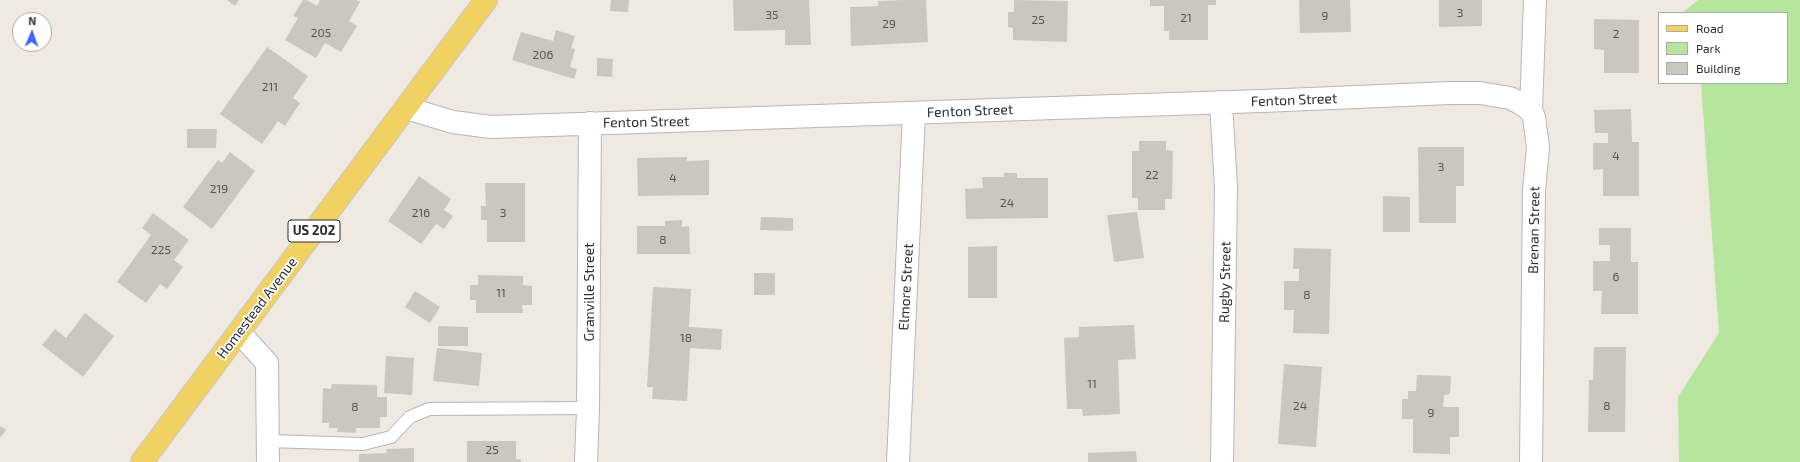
<!DOCTYPE html>
<html>
<head>
<meta charset="utf-8">
<style>
	body { margin:0 }
	#map { position:relative; width:1800px; height:462px; overflow:hidden; background:#efe9e1; font-family:"Exo 2",sans-serif }
	canvas { display:block }
	.legend { position:absolute; left:1658px; top:12px; width:130px; height:72px; box-sizing:border-box; background:#fff; border:1px solid #ababab; margin:0; padding:5px 7px; list-style:none; font-size:12px; color:#2e2e2e }
	.legend li { display:flex; align-items:center; gap:8px; height:20px }
	.legend b { width:20px; border:1px solid #ababab }
	.north { position:absolute; left:12px; top:12px; width:40px; height:40px; box-sizing:border-box; background:#fff; border:1px solid #ababab; border-radius:50%; rotate:2deg; font-size:11px; font-weight:700; line-height:16px; text-align:center; color:#2e2e2e }
	.north::after { content:''; display:block; margin:auto; width:14px; height:18px; background:#4264fb; clip-path:polygon(50% 0,100% 100%,50% 72%,0 100%) }
</style>
</head>
<body>
<div id="map">
<canvas width="1800" height="462"></canvas>
<ul class="legend">
<li><b style="height:5px;background:#f2d163"></b>Road</li>
<li><b style="height:11px;background:#b6e59e"></b>Park</li>
<li><b style="height:11px;background:#cbc7bf"></b>Building</li>
</ul>
<div class="north">N</div>
</div>
<script>
const c = document.querySelector('canvas').getContext('2d');
c.lineJoin = 'round';
function fillPath(path, color) {
  c.fillStyle = color;
  c.fill(path, 'evenodd');
}
function shape(rows) {
  const path = new Path2D();
  for (const r of rows) {
    path.moveTo(r[0], r[1]);
    for (let i = 2; i < r.length; i += 2) path.lineTo(r[i], r[i + 1]);
  }
  return path;
}
function trace(path, color, width, dash) {
  c.strokeStyle = color;
  c.lineWidth = width;
  c.lineCap = dash ? 'butt' : 'round';
  c.setLineDash(dash || []);
  c.stroke(path);
}
function label(font, color, halo, rows, align = 'center') {
  c.font = font + ' "Exo 2",sans-serif';
  c.lineWidth = 3.5;
  c.setLineDash([]);
  c.textBaseline = 'middle';
  c.strokeStyle = halo;
  c.fillStyle = color;
  for (const [text, x, y, turn = 0] of rows) {
    c.save();
    c.translate(x, y);
    c.rotate((+turn || 0) * Math.PI / 180);
    c.textAlign = isNaN(turn) ? turn : align;
    if (halo) c.strokeText(text, 0, 0);
    c.fillText(text, 0, 0);
    c.restore();
  }
}
const green = shape([
	[1698,0,1800,0,1800,462,1679,462,1678,397,1719,333,1701,83,1787,83,1787,13,1682,13]
]);
const building = shape([
	[227,0,239,0,235,6],
	[303,0,307,0,317,6,320,0,356,0,360,2,349,21,357,26,341,52,325,43,316,58,285,40,298,18,293,16],
	[611,0,629,0,628,12,610,11],
	[733,0,809,0,811,45,785,45,785,30,734,31],
	[903,0,926,0,928,42,851,46,850,7,878,6,878,1],
	[1014,0,1068,1,1067,42,1013,40,1013,28,1008,27,1008,12,1014,12],
	[1150,0,1216,0,1216,5,1208,5,1208,40,1169,40,1169,31,1164,31,1164,6,1150,6],
	[1299,0,1350,0,1351,32,1300,33],
	[1439,0,1482,0,1482,26,1439,27],
	[1594,19,1639,20,1639,73,1604,73,1604,50,1594,49],
	[556,30,575,36,571,48,575,49,570,67,577,69,574,79,512,60,521,32,553,41],
	[267,47,308,76,293,98,300,103,285,126,278,121,262,144,220,114],
	[597,58,613,59,612,77,597,76],
	[1631,109,1632,142,1639,142,1639,196,1603,196,1603,169,1593,170,1593,143,1608,143,1608,133,1595,133,1594,110],
	[187,129,217,129,216,148,187,148],
	[1139,141,1166,141,1166,150,1173,151,1172,199,1165,199,1165,210,1138,210,1138,198,1132,198,1132,151,1139,151],
	[1418,147,1464,147,1464,186,1456,186,1456,223,1419,223],
	[230,152,255,171,212,229,183,207,218,160,222,163],
	[687,157,687,161,709,160,709,195,638,196,637,158],
	[1004,173,1017,173,1017,178,1048,178,1048,218,966,219,965,189,983,188,982,177,1004,177],
	[419,176,451,199,444,210,453,216,444,229,436,224,421,244,388,221],
	[485,183,525,183,525,242,487,242,487,220,481,220,481,206,486,206],
	[1383,196,1410,197,1410,232,1383,232],
	[1137,212,1144,258,1114,262,1107,215],
	[153,213,189,240,174,260,183,267,167,289,160,284,146,303,117,282,151,235,142,228],
	[761,217,793,218,793,231,760,230],
	[682,220,682,227,689,226,690,254,637,254,637,226,665,226,665,221],
	[1599,228,1631,228,1631,262,1638,262,1638,314,1601,314,1602,291,1593,291,1593,261,1610,261,1610,245,1599,245],
	[997,246,997,298,968,298,968,247],
	[1294,248,1331,249,1329,334,1293,333,1294,310,1284,310,1284,281,1299,281,1299,269,1293,269],
	[754,273,775,273,775,295,754,295],
	[478,275,523,276,523,285,532,286,532,305,522,305,523,313,476,313,476,300,470,300,470,285,478,285],
	[653,287,691,289,689,327,722,329,721,350,690,348,687,401,652,399,653,387,647,387],
	[415,291,440,307,430,323,405,307],
	[85,313,114,336,83,377,42,345,55,329,66,338],
	[1134,325,1136,359,1118,360,1120,414,1083,416,1082,409,1067,409,1064,338,1079,337,1079,327],
	[438,326,468,327,468,346,438,346],
	[1594,347,1626,347,1625,432,1588,432,1589,380,1593,380],
	[437,348,482,353,479,386,433,381],
	[386,356,414,358,412,395,384,393],
	[1284,364,1322,367,1316,447,1278,444],
	[1417,375,1451,376,1450,394,1444,395,1443,407,1459,407,1459,437,1450,437,1450,454,1413,453,1413,419,1402,419,1402,399,1408,399,1408,391,1416,391],
	[332,384,377,385,377,397,387,397,387,417,380,417,380,428,356,428,356,433,337,432,338,428,329,428,329,423,322,423,323,388,331,389],
	[0,426,6,430,0,438],
	[467,441,516,441,516,459,521,459,521,462,467,462],
	[414,448,414,462,359,462,359,454,387,453,386,449],
	[1136,451,1137,462,1088,462,1088,453]
]);
const service = shape([
	[268,441,363,444,391,437,410,417,429,409,588,408]
]);
const minor = shape([
	[1221,102,1226,188,1222,462],
	[406,108,453,122,491,127,1262,101,1451,93,1480,93,1510,98,1522,104,1531,111],
	[239,332,267,363,268,462],
	[586,462,588,408,590,123],
	[898,462,914,113],
	[1531,462,1534,190,1538,147,1534,117,1531,111,1535,0]
]);
const primary = shape([
	[142,462,486,0]
]);
const numberNames = [
	["3",1460,13],
	["35",772,15],
	["9",1325,16],
	["21",1186,18],
	["25",1038,20],
	["29",889,24],
	["205",321,33],
	["2",1616,34],
	["206",543,55],
	["211",270,87],
	["4",1616,156],
	["3",1441,167],
	["22",1152,175],
	["4",673,178],
	["219",219,189],
	["24",1007,203],
	["216",421,213],
	["3",503,213],
	["8",663,240],
	["225",161,250],
	["6",1616,277],
	["11",501,293],
	["8",1307,295],
	["18",686,338],
	["11",1092,384],
	["24",1300,406],
	["8",1607,406],
	["8",355,407],
	["9",1431,413],
	["25",492,450]
];
const shields = [
	[314,231,52]
];
const shieldNames = [
	["US 202",314,231]
];
const streetNames = [
	["Fenton Street",1294,100,-2],
	["Fenton Street",970,111,-2],
	["Fenton Street",646,122,-1],
	["Brenan Street",1534,230,-89],
	["Rugby Street",1225,282,-89],
	["Elmore Street",906,287,-87],
	["Granville Street",589,292,-90],
	["Homestead Avenue",257,308,-53]
];
fillPath(green, '#b6e59e');
fillPath(building, '#cbc7bf');
trace(service, '#b4b7c1', 14);
trace(minor, '#b4b7c1', 24);
trace(primary, '#c9c9c9', 24);
trace(service, '#fff', 12);
trace(minor, '#fff', 22);
trace(primary, '#f2d163', 22);
label('12px', '#555452', null, numberNames);
for (const [x, y, w] of shields) {
  const box = new Path2D();
  box.roundRect(x - w / 2, y - 11, w, 22, 3);
  c.fillStyle = '#fff';
  c.fill(box);
  trace(box, '#2e2e2e', 1);
}
label('bold 13px', '#2e2e2e', null, shieldNames);
label('14px', '#2e2e2e', '#fff', streetNames);
</script>
</body>
</html>
